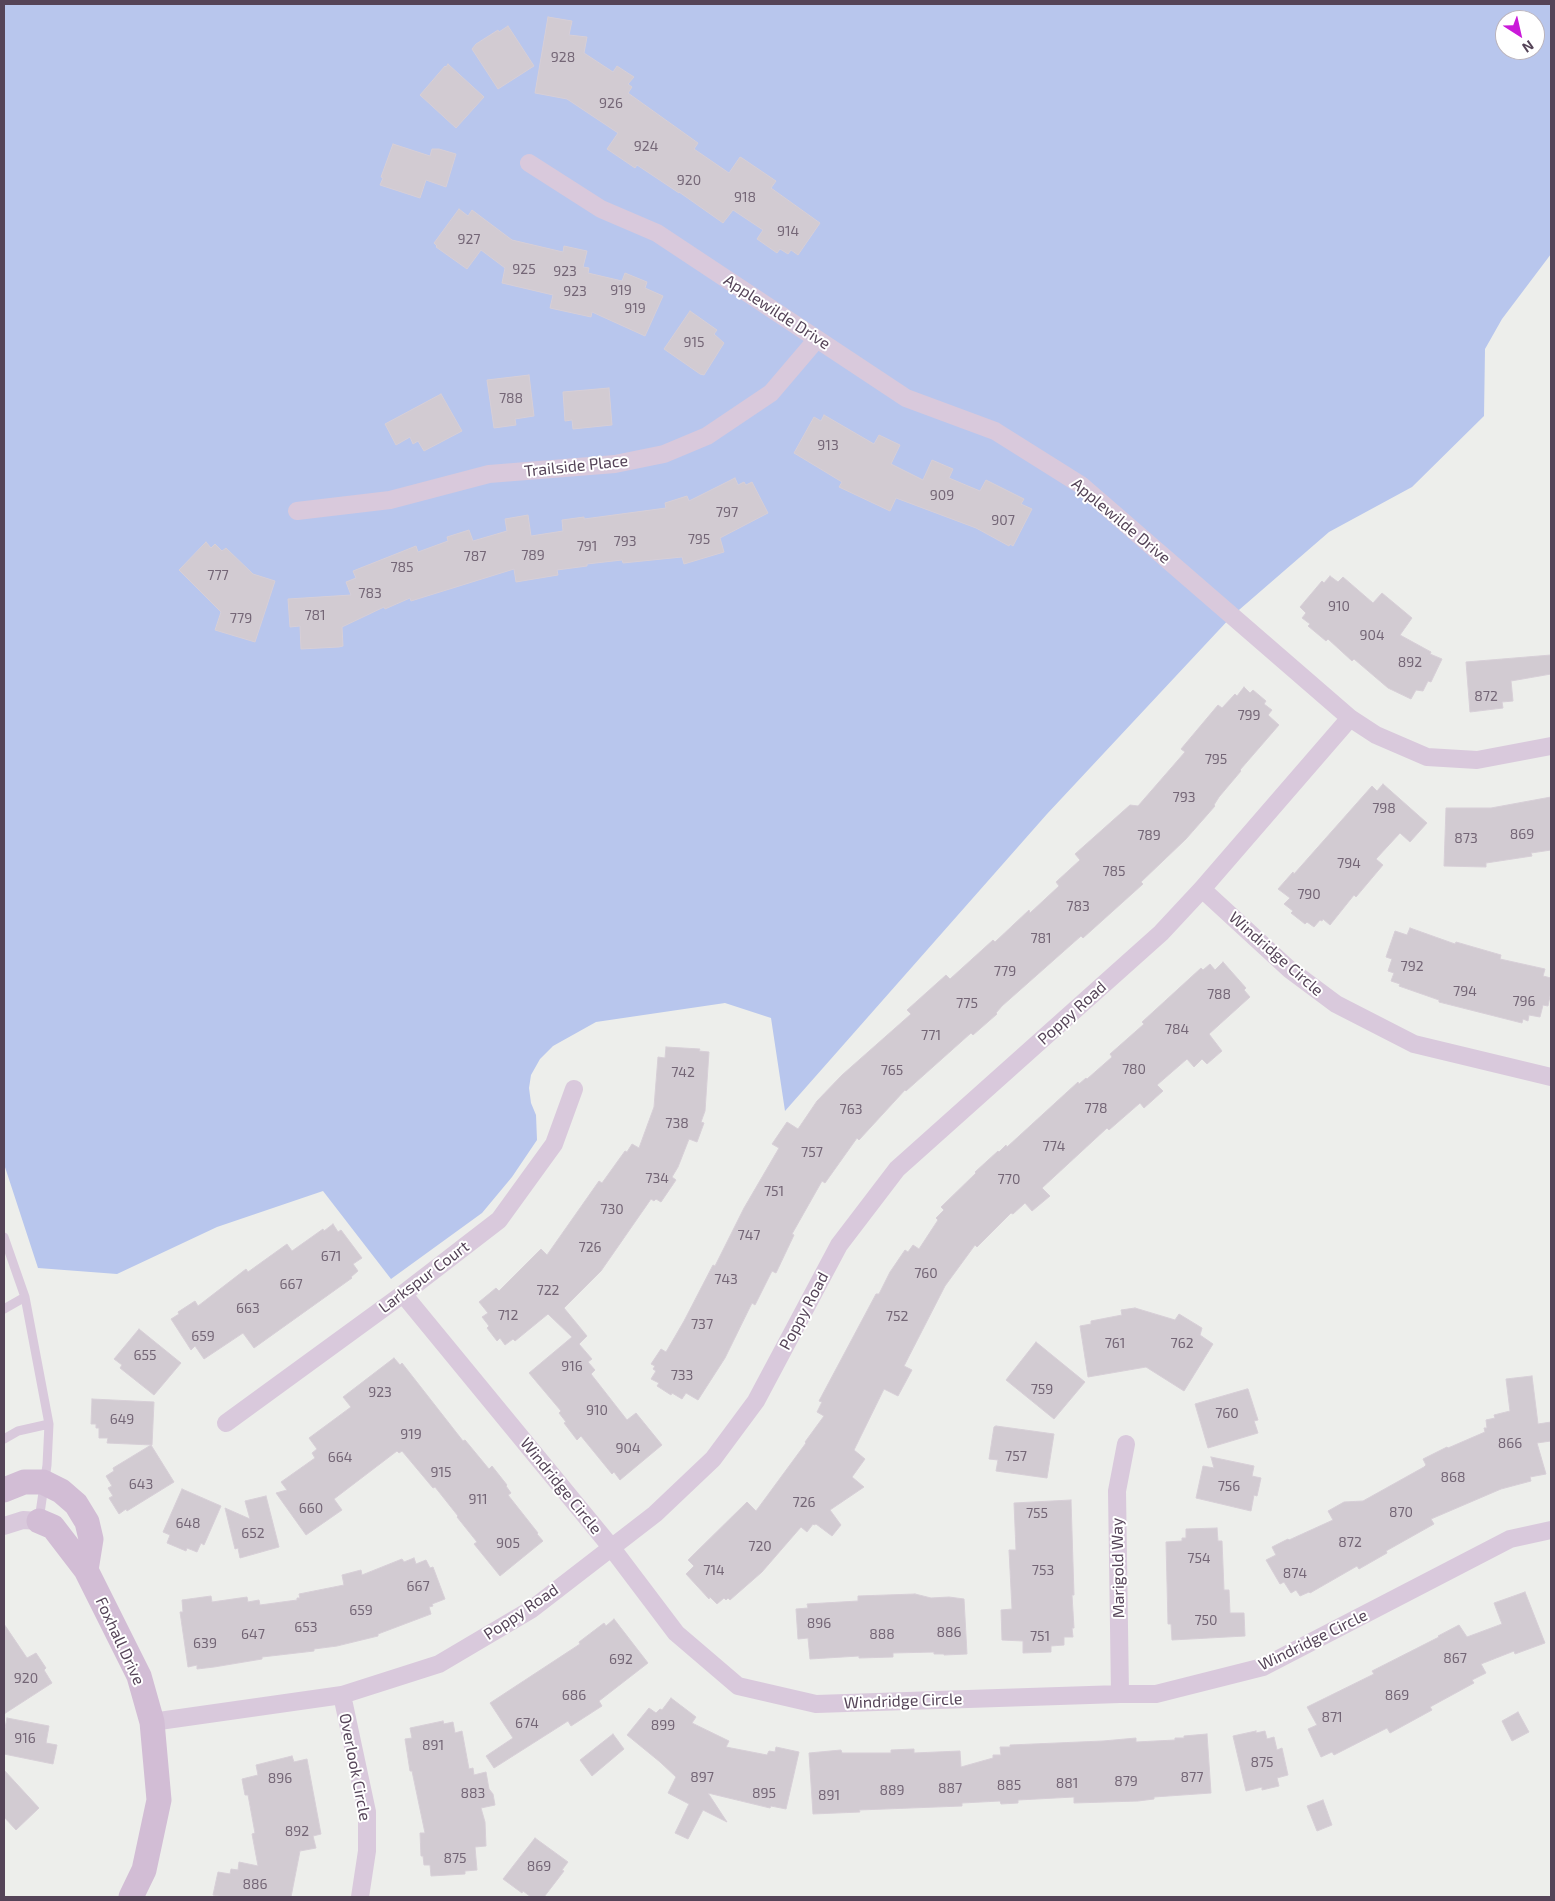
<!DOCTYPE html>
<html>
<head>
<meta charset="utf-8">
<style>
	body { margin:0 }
	#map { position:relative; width:1555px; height:1901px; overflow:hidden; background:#edeeeb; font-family:"Exo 2",sans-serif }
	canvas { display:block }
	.frame { position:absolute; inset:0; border:5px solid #554458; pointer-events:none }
	.north { position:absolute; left:1495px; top:10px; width:50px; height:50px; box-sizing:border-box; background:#fff; border:1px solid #bbb4bc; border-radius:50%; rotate:145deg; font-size:14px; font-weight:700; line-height:20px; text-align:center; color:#554458 }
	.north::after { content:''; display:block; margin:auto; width:18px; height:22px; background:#ca1ad9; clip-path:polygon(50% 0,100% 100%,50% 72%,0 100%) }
</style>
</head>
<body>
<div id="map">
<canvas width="1555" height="1901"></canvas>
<div class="frame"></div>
<div class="north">N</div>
</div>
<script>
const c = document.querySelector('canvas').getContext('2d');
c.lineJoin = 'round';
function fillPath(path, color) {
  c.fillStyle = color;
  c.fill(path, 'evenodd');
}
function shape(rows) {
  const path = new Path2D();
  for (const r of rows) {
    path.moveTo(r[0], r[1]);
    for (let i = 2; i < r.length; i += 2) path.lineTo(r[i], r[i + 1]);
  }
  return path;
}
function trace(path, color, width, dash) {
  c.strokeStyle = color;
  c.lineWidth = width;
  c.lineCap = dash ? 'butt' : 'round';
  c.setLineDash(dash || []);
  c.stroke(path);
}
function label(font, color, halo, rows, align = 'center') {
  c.font = font + ' "Exo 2",sans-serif';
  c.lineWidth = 4;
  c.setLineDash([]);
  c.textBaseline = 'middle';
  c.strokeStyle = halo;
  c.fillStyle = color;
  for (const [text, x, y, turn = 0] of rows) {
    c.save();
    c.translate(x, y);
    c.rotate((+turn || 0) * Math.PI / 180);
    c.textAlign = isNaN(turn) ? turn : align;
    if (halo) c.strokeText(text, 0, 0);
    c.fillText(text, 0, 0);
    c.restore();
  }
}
const green = shape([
	[4,4,1551,4,1551,254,1502,319,1485,349,1484,416,1412,487,1329,532,1232,616,1047,814,785,1111,771,1018,725,1003,596,1022,553,1046,540,1059,531,1075,529,1088,531,1103,536,1115,537,1140,512,1177,482,1213,391,1279,323,1191,217,1227,117,1274,38,1268,4,1164],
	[1505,20,1535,20,1535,50,1505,50]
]);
const building = shape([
	[548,17,572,21,569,35,587,37,584,53,613,72,617,66,634,77,628,84,632,87,628,93,698,143,694,149,729,173,740,157,742,158,776,181,771,188,820,223,798,255,791,250,788,254,780,249,777,253,757,239,763,230,733,210,723,223,679,192,679,193,637,165,635,168,607,149,618,133,567,99,535,93,548,17],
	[508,26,534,66,498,89,472,49,476,44,498,30,499,32,508,26],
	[448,64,484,97,456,128,420,95,445,66,446,67,448,64],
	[393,144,430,156,432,149,439,149,456,154,446,187,426,180,420,198,380,185,383,178,381,177,393,144],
	[459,209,468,216,472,210,512,240,563,252,564,246,587,251,583,267,589,268,588,273,622,281,625,273,647,282,645,288,663,296,645,336,592,312,591,317,550,308,553,295,502,283,505,268,481,250,467,269,436,247,437,246,434,243,459,209],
	[690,311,717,330,714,334,724,343,704,375,700,374,664,349,690,311],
	[529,375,534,416,515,419,516,425,494,428,487,380,529,375],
	[609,388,612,425,573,429,572,420,565,421,563,392,609,388],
	[441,394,462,431,424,451,418,441,413,444,410,437,396,445,385,424,441,394],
	[824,415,874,444,879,435,900,445,891,464,923,480,932,460,953,469,949,478,980,491,986,480,1024,499,1021,504,1032,509,1013,546,1010,544,1009,546,976,528,896,498,890,511,839,487,842,482,794,453,814,417,821,421,824,415],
	[735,478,738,485,744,482,746,485,752,482,768,513,720,538,724,552,684,564,682,557,623,563,622,560,587,564,587,566,557,570,558,575,516,582,514,569,411,601,410,598,385,609,384,607,342,627,343,646,339,647,301,649,300,626,290,627,288,599,351,595,346,582,356,578,353,571,416,546,418,552,448,541,447,537,469,530,473,541,507,531,505,519,528,515,531,536,563,531,562,520,584,517,584,519,666,508,665,503,687,496,689,501,735,478],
	[206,542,211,548,215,544,222,551,226,548,253,574,275,581,255,642,215,630,221,612,179,570,206,542],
	[1330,576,1338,582,1343,577,1373,603,1382,593,1412,618,1400,635,1431,652,1430,654,1442,659,1431,682,1428,681,1423,691,1416,690,1411,699,1388,688,1354,659,1352,661,1328,639,1326,641,1308,626,1310,624,1302,618,1306,613,1300,607,1322,581,1324,583,1330,576],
	[1551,655,1551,674,1511,681,1513,701,1502,702,1503,708,1470,712,1466,662,1551,655],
	[1244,687,1250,693,1253,690,1266,701,1264,704,1272,710,1268,715,1279,725,1240,770,1241,771,1219,797,1214,805,1215,806,1186,839,1141,882,1143,884,1083,938,1081,936,1002,1006,996,1013,997,1014,973,1035,971,1033,906,1091,905,1090,859,1140,857,1138,825,1183,822,1181,792,1234,794,1235,776,1273,772,1271,755,1305,752,1303,725,1358,698,1400,686,1393,682,1399,672,1393,671,1395,657,1386,659,1383,651,1379,656,1371,653,1369,655,1366,651,1364,661,1349,666,1352,684,1321,713,1265,715,1266,744,1208,779,1148,772,1144,787,1122,798,1129,817,1101,842,1075,911,1014,907,1010,946,975,950,979,993,940,995,942,1029,910,1030,913,1059,886,1056,882,1080,860,1075,854,1130,805,1138,806,1185,752,1181,749,1218,705,1222,708,1235,694,1237,696,1244,687],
	[1383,784,1427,823,1410,842,1400,833,1376,859,1383,865,1356,897,1354,895,1330,925,1323,919,1322,921,1320,920,1314,927,1307,922,1305,924,1291,913,1293,911,1284,904,1290,898,1278,889,1293,872,1294,874,1372,786,1377,791,1383,784],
	[1551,797,1551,850,1531,853,1532,856,1486,863,1486,867,1444,866,1446,808,1491,808,1551,797],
	[1410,928,1455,944,1456,942,1501,955,1500,959,1545,969,1543,976,1551,978,1551,991,1548,1006,1543,1005,1540,1017,1529,1015,1528,1021,1523,1019,1522,1023,1439,1002,1439,1000,1399,986,1400,984,1391,981,1394,973,1388,971,1392,959,1386,957,1395,931,1407,935,1410,928],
	[1223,962,1246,988,1244,990,1250,997,1209,1034,1222,1051,1207,1064,1202,1059,1194,1067,1187,1059,1157,1085,1163,1091,1144,1108,1140,1103,1109,1130,1107,1128,1042,1188,1050,1196,1032,1211,1025,1203,1013,1214,1011,1213,977,1247,975,1245,945,1286,904,1366,912,1370,898,1396,884,1389,854,1450,865,1459,852,1477,864,1487,830,1510,841,1525,832,1536,816,1524,814,1525,813,1524,807,1532,801,1527,762,1572,730,1600,728,1598,726,1600,724,1598,717,1604,710,1597,709,1599,686,1574,694,1566,688,1560,747,1502,756,1511,806,1443,805,1442,824,1416,817,1412,822,1402,819,1401,876,1294,879,1294,890,1272,905,1250,908,1252,913,1245,919,1249,938,1220,936,1218,944,1210,941,1207,976,1173,975,1172,998,1151,999,1152,1006,1145,1007,1147,1078,1082,1079,1084,1086,1078,1087,1079,1112,1057,1110,1054,1144,1024,1142,1022,1201,968,1203,970,1210,964,1215,970,1223,962],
	[666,1047,700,1049,699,1051,709,1052,705,1111,701,1122,704,1123,697,1142,689,1139,678,1167,672,1177,676,1180,661,1202,656,1199,654,1201,651,1199,601,1271,564,1308,587,1336,579,1344,592,1359,588,1362,595,1370,591,1374,627,1420,636,1413,662,1445,620,1480,614,1472,612,1474,581,1436,577,1440,564,1423,566,1422,559,1413,561,1411,529,1373,572,1337,548,1314,515,1341,513,1339,505,1345,500,1338,497,1341,487,1328,489,1326,482,1317,488,1313,479,1302,496,1288,499,1291,541,1249,547,1255,599,1181,602,1183,625,1151,627,1152,632,1144,639,1148,654,1107,658,1057,665,1058,666,1047],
	[333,1224,338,1232,341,1230,362,1258,353,1264,358,1271,351,1277,352,1278,254,1348,243,1333,204,1359,195,1346,191,1350,171,1319,179,1314,178,1312,195,1301,198,1306,246,1269,248,1272,287,1244,292,1251,323,1229,324,1231,333,1224],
	[1135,1308,1175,1320,1179,1314,1202,1328,1200,1335,1213,1344,1184,1391,1146,1367,1088,1377,1080,1326,1091,1324,1091,1321,1122,1315,1121,1310,1135,1308],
	[139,1329,181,1363,154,1395,120,1368,122,1365,114,1359,139,1329],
	[1036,1342,1085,1382,1054,1419,1006,1380,1036,1342],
	[394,1358,400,1365,402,1363,463,1441,465,1440,489,1469,492,1466,507,1485,506,1486,511,1493,508,1495,538,1533,537,1534,543,1541,500,1576,474,1544,477,1542,457,1517,458,1516,435,1487,433,1488,402,1451,399,1453,397,1451,334,1499,342,1510,306,1535,276,1493,287,1490,281,1482,315,1458,312,1453,317,1449,309,1438,351,1407,343,1397,394,1358],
	[1532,1376,1538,1424,1551,1422,1551,1441,1537,1443,1546,1474,1530,1477,1531,1481,1501,1489,1431,1519,1434,1524,1386,1551,1387,1553,1359,1569,1357,1566,1310,1593,1309,1592,1300,1596,1296,1590,1291,1593,1284,1582,1280,1584,1266,1560,1276,1555,1272,1547,1288,1539,1289,1540,1333,1520,1328,1511,1344,1502,1363,1501,1424,1467,1426,1465,1423,1459,1447,1447,1448,1448,1485,1432,1484,1428,1487,1428,1486,1420,1495,1418,1494,1415,1510,1411,1506,1379,1532,1376],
	[1247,1389,1248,1389,1258,1420,1254,1421,1258,1433,1208,1448,1195,1404,1247,1389],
	[92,1399,154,1402,152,1445,107,1443,108,1438,99,1438,99,1428,96,1428,96,1424,91,1424,92,1399],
	[996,1426,1054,1434,1047,1478,996,1471,998,1460,989,1459,994,1427,996,1426],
	[151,1445,174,1482,127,1511,126,1509,119,1514,109,1498,113,1496,108,1488,112,1486,106,1476,114,1471,113,1468,151,1445],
	[1211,1457,1254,1466,1252,1476,1261,1478,1257,1496,1254,1495,1251,1511,1196,1498,1203,1466,1214,1468,1211,1457],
	[182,1489,221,1506,204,1545,201,1543,197,1552,187,1548,186,1551,167,1543,170,1535,163,1532,182,1489],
	[266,1496,279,1547,240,1558,238,1548,235,1549,225,1508,250,1519,245,1501,266,1496],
	[1071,1500,1074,1595,1072,1595,1074,1628,1072,1628,1073,1637,1064,1637,1064,1645,1051,1646,1051,1652,1023,1653,1023,1641,1002,1640,1001,1610,1012,1609,1009,1550,1016,1550,1014,1503,1071,1500],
	[1217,1528,1218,1541,1222,1541,1224,1590,1229,1590,1230,1613,1244,1613,1245,1636,1172,1640,1171,1624,1168,1624,1166,1542,1182,1541,1182,1538,1186,1538,1186,1529,1217,1528],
	[414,1558,416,1564,426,1560,430,1568,433,1567,445,1599,432,1604,433,1606,429,1607,431,1614,378,1634,378,1636,337,1646,314,1649,314,1651,262,1657,262,1659,214,1667,197,1669,197,1665,188,1667,180,1612,183,1612,182,1600,211,1596,212,1602,247,1597,248,1602,259,1600,260,1605,297,1600,297,1598,300,1598,299,1594,344,1585,342,1575,361,1570,362,1575,402,1559,404,1562,414,1558],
	[1525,1592,1545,1643,1515,1654,1514,1651,1481,1664,1486,1673,1472,1680,1474,1683,1430,1707,1432,1710,1390,1733,1387,1728,1334,1755,1332,1752,1321,1757,1308,1729,1317,1725,1307,1707,1374,1674,1372,1671,1439,1637,1438,1636,1459,1625,1467,1637,1502,1624,1494,1603,1525,1592],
	[915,1594,931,1598,949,1597,964,1599,967,1654,944,1655,944,1654,934,1654,934,1652,893,1653,893,1657,859,1658,859,1656,810,1659,808,1638,798,1639,796,1609,808,1608,807,1604,858,1601,858,1596,915,1594],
	[614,1619,648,1663,599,1701,602,1706,571,1726,568,1721,494,1768,486,1756,513,1738,490,1703,580,1644,579,1642,604,1623,606,1626,614,1619],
	[4,1624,27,1658,36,1653,46,1668,44,1670,52,1683,4,1714,4,1624],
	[671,1698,696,1717,692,1723,729,1741,726,1747,767,1755,769,1751,775,1752,776,1747,799,1752,786,1809,771,1806,770,1808,708,1793,727,1822,703,1810,688,1839,675,1833,689,1804,668,1793,676,1777,660,1762,627,1735,649,1708,656,1713,660,1709,662,1710,671,1698],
	[1518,1712,1529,1732,1512,1741,1502,1721,1518,1712],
	[7,1718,49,1726,46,1743,57,1745,53,1764,4,1754,4,1733,7,1718],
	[443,1721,444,1724,453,1722,455,1733,462,1731,469,1769,473,1768,474,1775,486,1772,489,1789,493,1794,495,1805,481,1808,485,1822,486,1846,475,1847,477,1870,465,1871,465,1874,431,1876,430,1865,424,1865,423,1856,421,1856,420,1833,425,1833,412,1771,410,1771,405,1739,412,1738,410,1728,443,1721],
	[1256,1731,1256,1733,1265,1731,1267,1739,1274,1737,1277,1750,1282,1748,1288,1775,1277,1778,1279,1786,1262,1790,1262,1787,1246,1791,1233,1736,1256,1731],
	[613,1734,624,1749,592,1776,580,1760,613,1734],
	[1207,1734,1211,1793,1154,1797,1154,1799,1138,1801,1074,1803,1074,1797,1018,1800,1018,1803,1001,1804,1000,1801,962,1803,962,1806,859,1810,860,1812,813,1814,809,1753,841,1750,842,1753,891,1753,891,1750,914,1749,914,1753,960,1751,961,1767,993,1758,993,1755,1001,1755,1000,1747,1010,1747,1010,1745,1103,1741,1136,1738,1136,1742,1175,1740,1175,1738,1184,1738,1184,1736,1207,1734],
	[292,1756,294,1762,307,1759,321,1834,313,1836,316,1848,300,1851,291,1897,224,1897,213,1895,218,1872,230,1874,231,1869,238,1870,239,1862,258,1866,252,1834,255,1833,248,1795,245,1795,242,1779,258,1775,256,1765,292,1756],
	[4,1770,39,1808,16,1830,4,1817,4,1770],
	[1323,1800,1332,1825,1317,1831,1307,1806,1323,1800],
	[535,1838,568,1862,562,1870,564,1871,544,1897,531,1897,523,1891,522,1893,503,1879,535,1838]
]);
const lane = shape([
	[4,1237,25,1297,49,1424,47,1465,39,1520],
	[4,1309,25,1297],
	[4,1439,18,1431,49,1424]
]);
const street = shape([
	[529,163,601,209,657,233,906,398,995,431,1081,485,1350,718,1376,735,1427,757,1477,760,1551,746],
	[297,511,390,500,489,474,615,464,664,454,707,436,771,393,817,339],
	[1202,889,1289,969,1336,1004,1414,1044,1551,1077],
	[403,1294,611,1547,676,1633,738,1686,816,1704,1120,1694,1156,1694,1263,1667,1510,1539,1551,1530],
	[226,1423,403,1294,499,1220,554,1144,574,1089],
	[4,1526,23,1520,39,1521],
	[1120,1694,1117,1491,1126,1444],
	[342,1695,367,1812,367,1851,360,1897],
	[152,1722,342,1695,439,1664,532,1609,655,1514,713,1459,756,1401,839,1245,897,1169,1161,933,1202,889,1350,718]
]);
const secondary = shape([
	[4,1490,24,1482,43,1482,61,1491,76,1504,87,1522,91,1539,86,1570],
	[39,1521,53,1527,86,1570,139,1676,152,1722,159,1800,144,1870,131,1897]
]);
const numberNames = [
	["928",563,57],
	["926",611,103],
	["924",646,146],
	["920",689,180],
	["918",745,197],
	["914",788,231],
	["927",469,239],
	["925",524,269],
	["923",565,271],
	["919",621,290],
	["923",575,291],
	["919",635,308],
	["915",694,342],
	["788",511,398],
	["913",828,445],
	["909",942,495],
	["797",727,512],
	["907",1003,520],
	["795",699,539],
	["793",625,541],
	["791",587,546],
	["789",533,555],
	["787",475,556],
	["785",402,567],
	["777",218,575],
	["783",370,593],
	["910",1339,606],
	["781",315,615],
	["779",241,618],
	["904",1372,635],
	["892",1410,662],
	["872",1486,696],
	["799",1249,715],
	["795",1216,759],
	["793",1184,797],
	["798",1384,808],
	["869",1522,834],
	["789",1149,835],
	["873",1466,838],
	["794",1349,863],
	["785",1114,871],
	["790",1309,894],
	["783",1078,906],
	["781",1041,938],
	["792",1412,966],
	["779",1005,971],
	["794",1465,991],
	["788",1219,994],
	["796",1524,1001],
	["775",967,1003],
	["784",1177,1029],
	["771",931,1035],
	["780",1134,1069],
	["765",892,1070],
	["742",683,1072],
	["778",1096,1108],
	["763",851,1109],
	["738",677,1123],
	["774",1054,1146],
	["757",812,1152],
	["734",657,1178],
	["770",1009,1179],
	["751",774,1191],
	["730",612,1209],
	["747",749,1235],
	["726",590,1247],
	["671",331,1256],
	["760",926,1273],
	["743",726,1279],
	["667",291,1284],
	["722",548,1290],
	["663",248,1308],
	["712",508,1315],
	["752",897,1316],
	["737",702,1324],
	["659",203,1336],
	["761",1115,1343],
	["762",1182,1343],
	["655",145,1355],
	["916",572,1366],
	["733",682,1375],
	["759",1042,1389],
	["923",380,1392],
	["910",597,1410],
	["760",1227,1413],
	["649",122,1419],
	["919",411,1434],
	["866",1510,1443],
	["904",628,1448],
	["757",1016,1456],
	["664",340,1457],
	["915",441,1472],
	["868",1453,1477],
	["643",141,1484],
	["756",1229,1486],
	["911",478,1499],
	["726",804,1502],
	["660",311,1508],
	["870",1401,1512],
	["755",1037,1513],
	["648",188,1523],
	["652",253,1533],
	["872",1350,1542],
	["905",508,1543],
	["720",760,1546],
	["754",1199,1558],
	["714",714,1570],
	["753",1043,1570],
	["874",1295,1573],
	["667",418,1586],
	["659",361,1610],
	["750",1206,1620],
	["896",819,1623],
	["653",306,1627],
	["886",949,1632],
	["647",253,1634],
	["888",882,1634],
	["751",1040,1636],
	["639",205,1643],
	["867",1455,1658],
	["692",621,1659],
	["920",26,1678],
	["686",574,1695],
	["869",1397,1695],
	["871",1332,1717],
	["674",527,1723],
	["899",663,1725],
	["916",25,1738],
	["891",433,1745],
	["875",1262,1762],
	["897",702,1777],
	["877",1192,1777],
	["896",280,1778],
	["879",1126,1781],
	["881",1067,1783],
	["885",1009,1785],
	["887",950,1788],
	["889",892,1790],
	["883",473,1793],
	["895",764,1793],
	["891",829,1795],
	["892",297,1831],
	["875",455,1858],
	["869",539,1866],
	["886",255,1884]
];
const streetNames = [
	["Applewilde Drive",777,312,33],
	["Trailside Place",576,466,-6],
	["Applewilde Drive",1121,521,40],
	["Windridge Circle",1276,954,41],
	["Poppy Road",1072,1013,-42],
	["Larkspur Court",424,1277,-37],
	["Poppy Road",804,1311,-62],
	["Windridge Circle",561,1486,51],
	["Marigold Way",1118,1568,-91],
	["Poppy Road",521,1612,-34],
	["Windridge Circle",1313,1640,-26],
	["Foxhall Drive",120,1641,65],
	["Windridge Circle",903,1701,-2],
	["Overlook Circle",355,1767,79]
];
fillPath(green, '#b8c6ed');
fillPath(building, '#d2cbd2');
trace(building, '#d7cfd7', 1);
trace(lane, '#d9c9dc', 9);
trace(street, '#d9c9dc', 18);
trace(secondary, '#d2bdd5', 25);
label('14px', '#746676', null, numberNames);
label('16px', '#554458', '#fff', streetNames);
</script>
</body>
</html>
